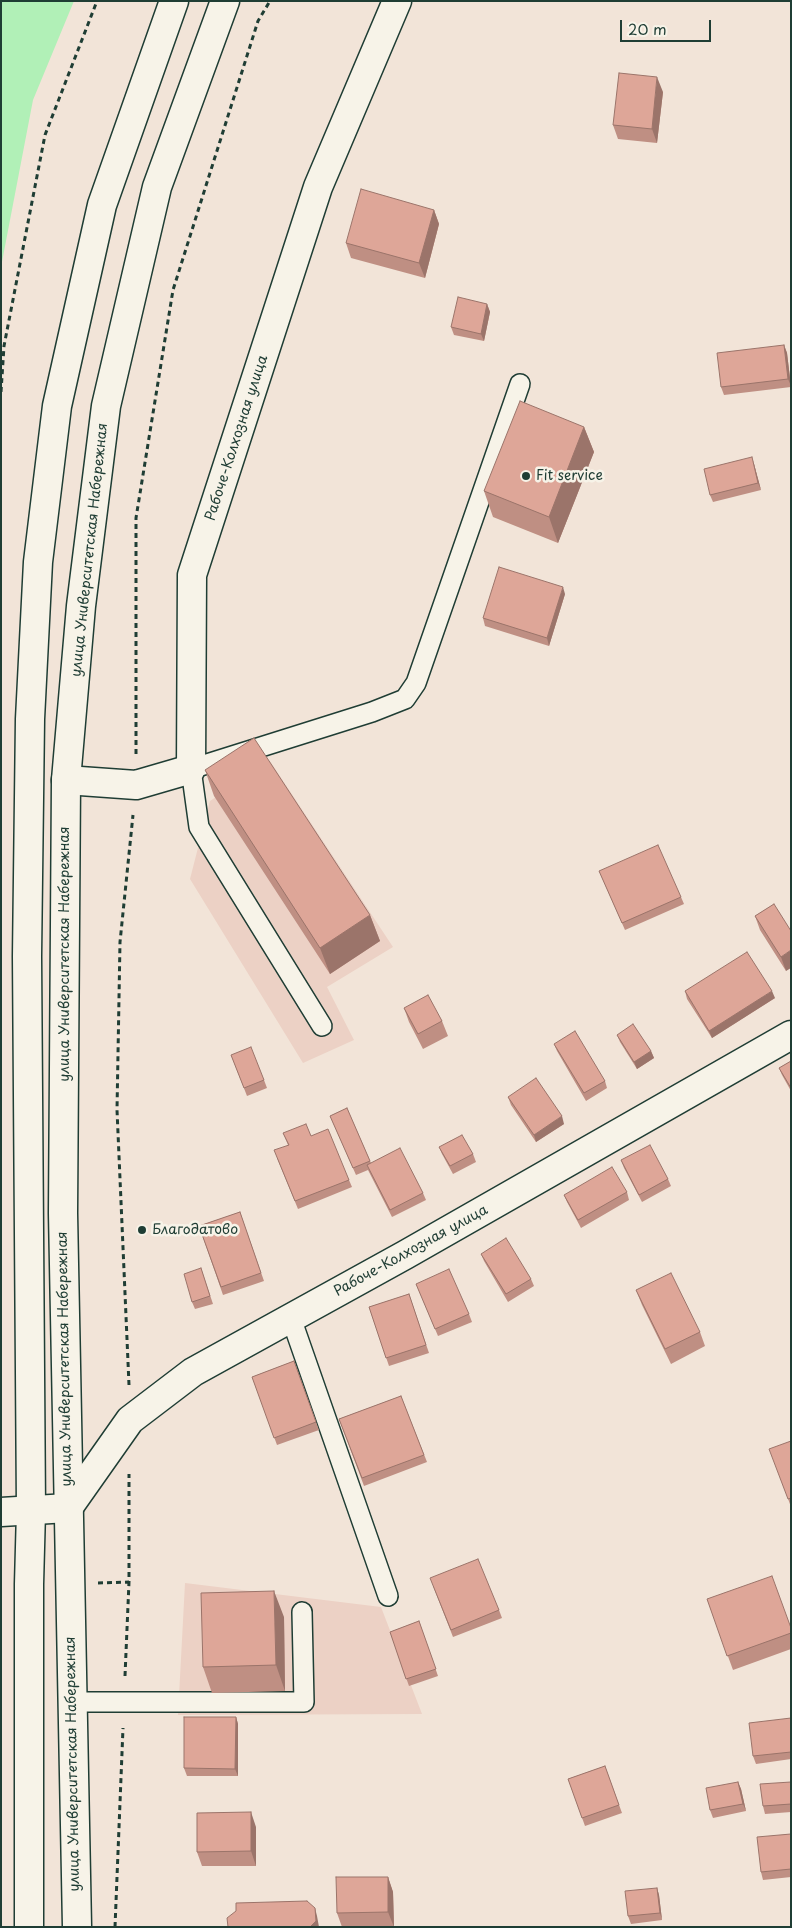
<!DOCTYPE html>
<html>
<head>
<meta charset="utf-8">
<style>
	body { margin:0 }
	#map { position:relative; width:792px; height:1928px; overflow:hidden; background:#f2e4d8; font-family:"Playpen Sans",sans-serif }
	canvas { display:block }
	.frame { position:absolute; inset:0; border:2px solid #1f3d34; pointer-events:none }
	.scale { position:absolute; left:620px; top:20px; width:91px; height:22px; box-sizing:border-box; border:2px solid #1f3d34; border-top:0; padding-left:6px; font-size:15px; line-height:18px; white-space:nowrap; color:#1f3d34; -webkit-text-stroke:4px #f7f3e8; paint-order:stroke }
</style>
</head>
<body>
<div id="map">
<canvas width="792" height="1928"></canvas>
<div class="frame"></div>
<div class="scale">20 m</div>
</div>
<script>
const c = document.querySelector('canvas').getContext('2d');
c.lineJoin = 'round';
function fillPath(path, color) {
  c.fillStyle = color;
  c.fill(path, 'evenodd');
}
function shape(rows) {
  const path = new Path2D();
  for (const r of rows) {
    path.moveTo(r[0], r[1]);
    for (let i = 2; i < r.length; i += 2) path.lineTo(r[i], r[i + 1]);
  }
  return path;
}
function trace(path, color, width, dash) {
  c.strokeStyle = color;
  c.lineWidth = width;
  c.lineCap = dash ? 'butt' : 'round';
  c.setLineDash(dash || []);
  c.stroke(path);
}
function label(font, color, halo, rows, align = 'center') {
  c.font = font + ' "Playpen Sans",sans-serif';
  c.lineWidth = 5;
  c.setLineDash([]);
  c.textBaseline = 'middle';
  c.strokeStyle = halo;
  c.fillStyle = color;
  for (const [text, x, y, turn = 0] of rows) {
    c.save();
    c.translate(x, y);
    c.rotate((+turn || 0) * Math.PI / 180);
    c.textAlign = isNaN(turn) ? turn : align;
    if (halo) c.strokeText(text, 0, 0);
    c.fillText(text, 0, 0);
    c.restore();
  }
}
const built = shape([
	[270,761,393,947,327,987,354,1040,303,1063,190,879,210,801],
	[185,1583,381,1607,422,1714,178,1715]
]);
const green = shape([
	[1,1,74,1,33,100,1,267]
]);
const path = shape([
	[1,392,4,346,45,135,97,1],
	[136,754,136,518,173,290,258,21,270,1],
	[129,1385,117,1110,120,942,133,815],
	[98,1583,129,1582,129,1474],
	[125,1676,129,1582],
	[115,1927,123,1728]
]);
const lane = shape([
	[322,1026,199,827,191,769,372,712,405,699,416,683,520,384],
	[291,1318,388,1596],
	[72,1702,304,1702,302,1612]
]);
const street = shape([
	[66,780,136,785,191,769,192,575,318,187,397,1],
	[1,1512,68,1508,130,1420,193,1372,405,1255,791,1035]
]);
const primary = shape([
	[29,1927,29,1584,31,1511,27,956,30,719,38,562,57,406,102,205,174,1],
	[77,1927,63,1213,66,780,81,606,106,406,157,187,225,1]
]);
const wall = shape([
	[663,92,657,143,618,139,613,125],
	[434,210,439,224,425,278,351,258,346,243],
	[487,304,490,312,484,341,454,335,451,327],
	[784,345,787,353,791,387,724,395,721,387],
	[584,427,594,452,558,543,493,517,484,491],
	[754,464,761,490,713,502,710,495],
	[565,594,549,646,485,626,483,618],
	[205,770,370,915,380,941,330,974,214,796],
	[599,871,681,897,684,904,625,930],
	[774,904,786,971,760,930,755,916],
	[685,991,775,998,712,1038,687,999],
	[404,1008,442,1021,448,1036,423,1049,409,1022],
	[617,1035,651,1051,654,1058,637,1069,620,1042],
	[554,1044,605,1081,607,1088,586,1101,557,1051],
	[231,1055,264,1080,267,1088,247,1096],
	[791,1061,791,1091,782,1075,779,1068],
	[508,1097,564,1124,536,1142,511,1105],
	[347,1108,371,1163,423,1193,426,1200,392,1217,368,1170,356,1175,330,1116],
	[283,1133,311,1136,349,1180,352,1187,298,1209,277,1158,288,1145],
	[439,1147,473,1154,476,1162,453,1174,442,1154],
	[621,1160,668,1179,671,1186,642,1202,624,1168],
	[627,1192,629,1200,581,1228,567,1202,564,1195],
	[240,1212,264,1281,223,1295,199,1226],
	[481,1254,531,1279,534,1286,508,1302,484,1261],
	[201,1268,213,1304,195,1309,192,1302],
	[416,1284,469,1314,472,1322,438,1336],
	[636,1290,700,1332,705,1346,671,1364,642,1305],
	[409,1294,429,1353,389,1366,369,1307],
	[294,1361,319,1430,277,1445,252,1377],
	[401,1396,427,1462,364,1486,339,1419],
	[791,1441,791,1507,775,1463],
	[433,1586,499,1610,502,1618,453,1637],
	[707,1599,791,1628,791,1649,733,1670],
	[284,1617,285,1691,212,1693,203,1667],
	[419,1621,438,1676,409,1686,390,1632],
	[236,1717,238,1724,238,1776,187,1776,184,1768],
	[791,1718,791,1759,756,1764,753,1756],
	[605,1766,622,1813,585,1826,568,1779],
	[738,1782,741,1789,746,1811,713,1818,710,1810],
	[791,1782,791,1812,765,1814,763,1806],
	[256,1827,256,1866,202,1866,197,1852],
	[791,1834,791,1877,763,1880,761,1872],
	[388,1877,393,1892,394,1927,342,1927,337,1913],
	[657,1888,659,1895,662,1920,631,1924,628,1916]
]);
const shadedWall = shape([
	[657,77,663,92,657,143,652,129],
	[434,210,439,224,425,278,419,263],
	[487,304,490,312,484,341,481,334],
	[784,345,787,353,791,386,788,379],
	[584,427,594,452,558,543,549,517],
	[752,457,754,464,761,490,758,483],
	[563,587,565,594,549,646,547,638],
	[370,915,380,941,330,974,320,948],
	[791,950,791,968,786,971,781,957],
	[772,991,775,998,712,1038,709,1031],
	[651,1051,654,1058,637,1069,634,1062],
	[562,1116,564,1124,536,1142,534,1135],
	[274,1591,284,1617,285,1691,276,1665],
	[236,1717,238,1724,238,1776,235,1769],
	[738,1782,741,1789,746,1811,743,1804],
	[251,1812,256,1827,256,1866,251,1851],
	[388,1877,393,1892,394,1927,388,1912],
	[657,1888,659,1895,662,1920,660,1913],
	[315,1908,317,1916,319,1927,310,1927]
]);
const building = shape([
	[619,73,657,77,652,129,613,125,619,73],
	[361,189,434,210,419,263,346,243,361,189],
	[458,297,487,304,481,334,451,327,458,297],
	[784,345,788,379,721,387,717,353,784,345],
	[520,401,584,427,549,517,484,491,520,401],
	[752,457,758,483,710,495,704,469,752,457],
	[499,567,563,587,547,638,483,618,499,567],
	[254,738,370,915,320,948,205,770,254,738],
	[658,845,681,897,622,923,599,871,658,845],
	[774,904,791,931,791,950,781,957,755,916,774,904],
	[747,952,772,991,709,1031,685,991,747,952],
	[428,995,442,1021,418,1034,404,1008,428,995],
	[633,1024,651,1051,634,1062,617,1035,633,1024],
	[575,1031,605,1081,584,1093,554,1044,575,1031],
	[251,1047,264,1080,244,1088,231,1055,251,1047],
	[791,1061,791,1088,779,1068,791,1061],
	[536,1078,562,1116,534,1135,508,1097,536,1078],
	[347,1108,370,1161,353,1168,330,1116,347,1108],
	[306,1124,311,1136,328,1129,349,1180,295,1201,274,1150,289,1145,283,1133,306,1124],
	[462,1135,473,1154,450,1166,439,1147,462,1135],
	[650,1145,668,1179,639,1195,621,1160,650,1145],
	[400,1148,423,1193,390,1210,367,1165,400,1148],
	[612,1167,627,1192,578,1220,564,1195,612,1167],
	[240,1212,261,1273,221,1287,199,1226,240,1212],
	[506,1238,531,1279,506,1294,481,1254,506,1238],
	[201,1268,210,1296,192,1302,184,1274,201,1268],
	[449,1269,469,1314,435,1329,416,1284,449,1269],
	[671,1273,700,1332,665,1349,636,1290,671,1273],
	[409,1294,426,1345,386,1358,369,1307,409,1294],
	[294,1361,316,1422,274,1438,252,1377,294,1361],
	[401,1396,424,1455,362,1478,339,1419,401,1396],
	[791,1441,791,1498,788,1499,769,1449,791,1441],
	[478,1559,499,1610,451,1630,430,1578,478,1559],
	[772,1576,791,1628,791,1633,727,1656,707,1599,772,1576],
	[274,1591,276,1665,203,1667,201,1593,274,1591],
	[419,1621,436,1669,406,1679,390,1632,419,1621],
	[184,1717,236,1717,235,1769,184,1768,184,1717],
	[791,1718,791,1752,753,1756,749,1723,791,1718],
	[605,1766,619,1805,582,1818,568,1779,605,1766],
	[738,1782,743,1804,710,1810,706,1788,738,1782],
	[791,1782,791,1804,763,1806,760,1784,791,1782],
	[251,1812,251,1851,197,1852,197,1813,251,1812],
	[791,1834,791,1869,761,1872,757,1837,791,1834],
	[336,1877,388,1877,388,1912,337,1913,336,1877],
	[657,1888,660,1913,628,1916,625,1891,657,1888],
	[307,1901,315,1908,316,1921,310,1927,228,1927,227,1918,236,1911,236,1903,307,1901]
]);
const markers = [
	[526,476,5,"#1f3d34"],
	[142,1230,5,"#1f3d34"]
];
const streetNames = [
	["Рабоче-Колхозная улица",237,438,-72],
	["улица Университетская Набережная",90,550,-84],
	["улица Университетская Набережная",65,954,-90],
	["Рабоче-Колхозная улица",411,1251,-29],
	["улица Университетская Набережная",65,1359,-91],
	["улица Университетская Набережная",73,1764,-91]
];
const poiNames = [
	["Fit service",536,476],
	["Благодатово",152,1230]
];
fillPath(built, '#ecd1c5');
fillPath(green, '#b1f0b7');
trace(lane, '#1f3d34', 22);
trace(street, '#1f3d34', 31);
trace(primary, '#1f3d34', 31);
trace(path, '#1f3d34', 3, [5, 4]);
trace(lane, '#f7f3e8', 19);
trace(street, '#f7f3e8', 28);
trace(primary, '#f7f3e8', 28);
fillPath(wall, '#bf8f83');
fillPath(shadedWall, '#9b746a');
fillPath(building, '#dea698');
trace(building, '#9b746a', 1);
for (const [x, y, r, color] of markers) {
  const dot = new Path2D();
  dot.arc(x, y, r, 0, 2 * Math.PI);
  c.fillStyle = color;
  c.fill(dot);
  trace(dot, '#f7f3e8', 2);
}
label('14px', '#1f3d34', '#f7f3e8', streetNames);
label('14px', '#1f3d34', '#f7f3e8', poiNames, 'left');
</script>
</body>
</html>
